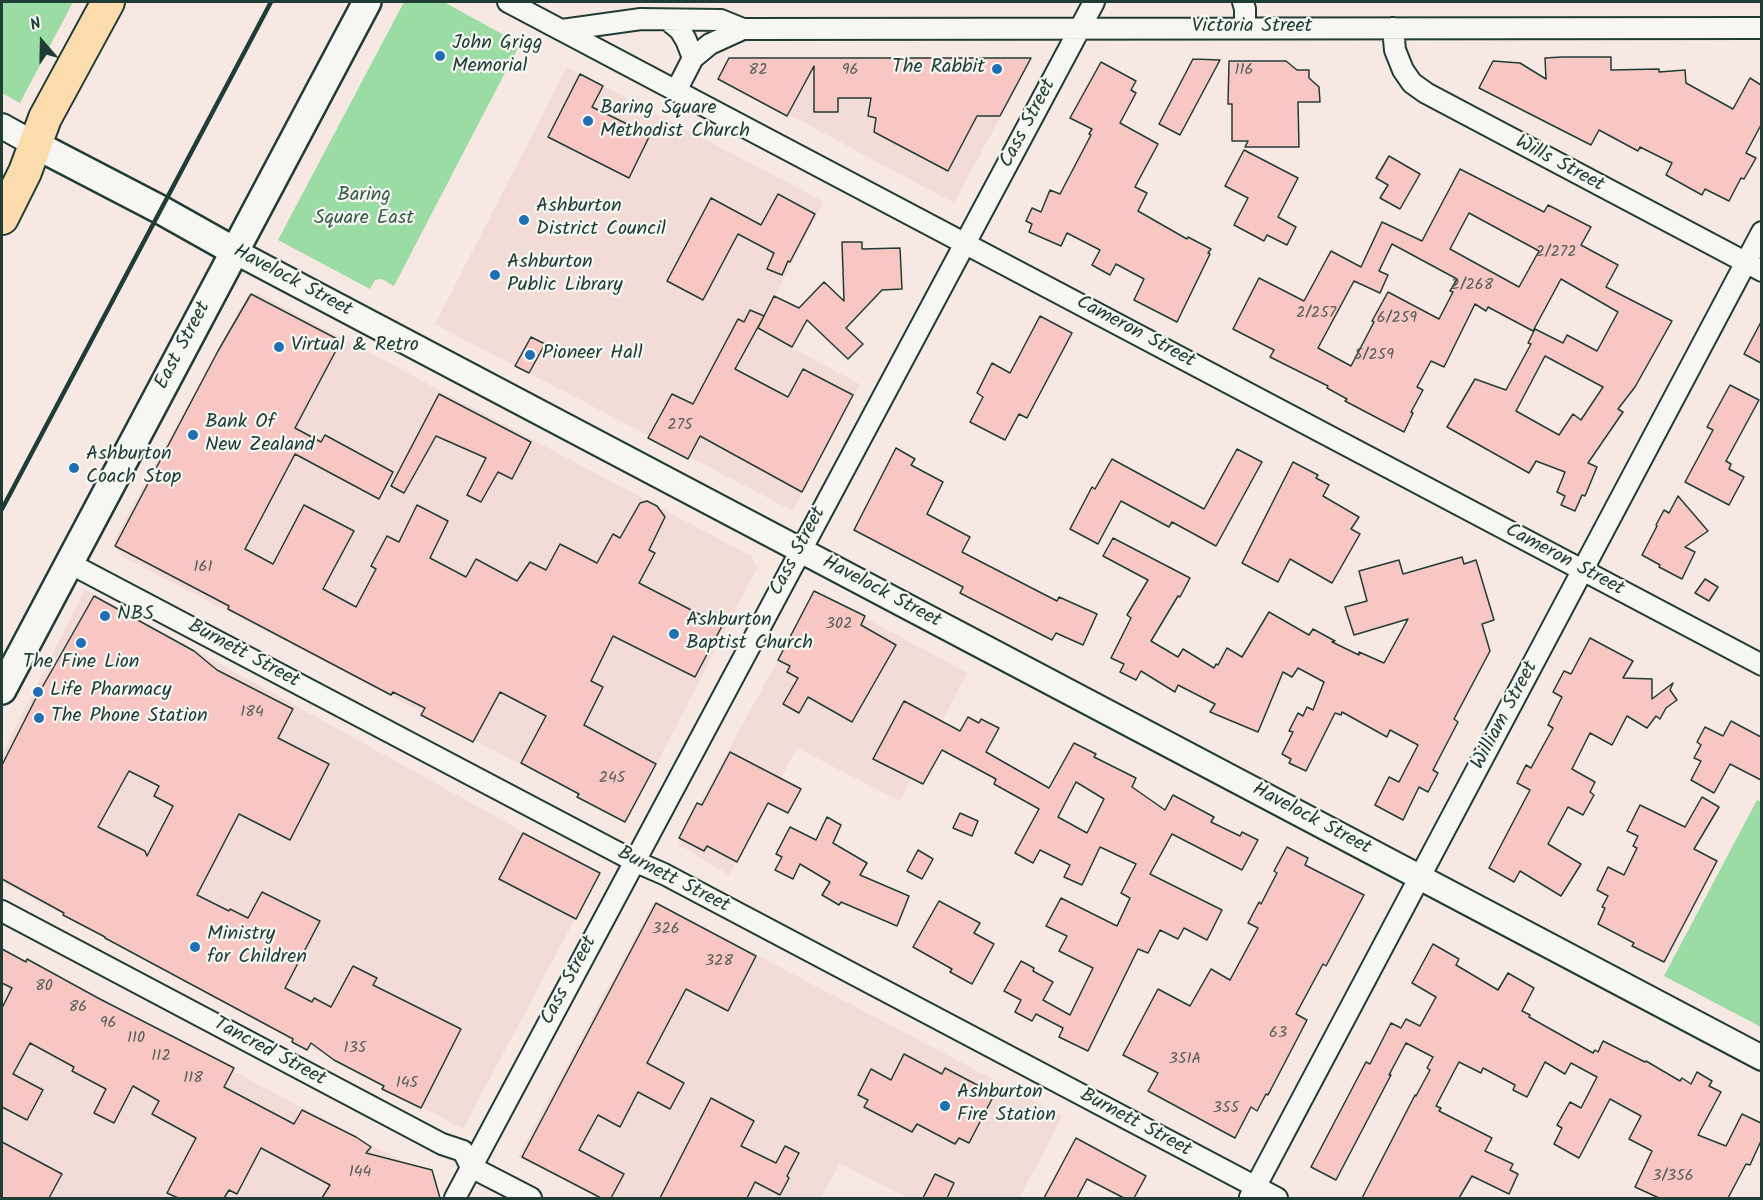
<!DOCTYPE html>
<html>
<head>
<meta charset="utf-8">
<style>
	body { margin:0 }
	#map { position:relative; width:1763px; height:1200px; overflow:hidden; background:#f7e8e4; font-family:Kalam,sans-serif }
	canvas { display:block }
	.frame { position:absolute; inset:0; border:3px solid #1f3d34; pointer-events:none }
	.north { position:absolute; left:12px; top:12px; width:60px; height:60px; -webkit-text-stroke:4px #f6f6f2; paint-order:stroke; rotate:340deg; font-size:16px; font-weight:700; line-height:24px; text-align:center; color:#1f3d34 }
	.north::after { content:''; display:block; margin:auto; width:21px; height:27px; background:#1f3d34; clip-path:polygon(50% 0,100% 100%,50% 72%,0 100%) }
</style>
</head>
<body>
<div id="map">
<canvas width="1763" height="1200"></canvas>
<div class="frame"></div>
<div class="north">N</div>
</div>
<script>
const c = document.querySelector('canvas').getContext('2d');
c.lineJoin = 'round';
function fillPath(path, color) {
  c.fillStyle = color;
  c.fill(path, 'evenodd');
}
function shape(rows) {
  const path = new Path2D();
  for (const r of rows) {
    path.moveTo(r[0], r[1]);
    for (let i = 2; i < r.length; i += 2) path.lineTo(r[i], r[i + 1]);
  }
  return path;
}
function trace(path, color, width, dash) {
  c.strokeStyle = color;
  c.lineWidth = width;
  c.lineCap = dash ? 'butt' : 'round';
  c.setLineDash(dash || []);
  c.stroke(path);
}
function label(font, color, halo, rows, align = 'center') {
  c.font = font + ' Kalam,sans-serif';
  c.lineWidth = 4.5;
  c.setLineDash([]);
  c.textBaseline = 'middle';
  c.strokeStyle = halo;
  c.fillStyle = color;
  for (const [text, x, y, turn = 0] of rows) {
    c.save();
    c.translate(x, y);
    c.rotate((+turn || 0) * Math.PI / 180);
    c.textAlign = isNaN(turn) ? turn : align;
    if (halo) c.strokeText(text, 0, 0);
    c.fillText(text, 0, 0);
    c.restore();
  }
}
const built = shape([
	[1026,57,1029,64,954,203,719,77,728,58],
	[567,67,824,202,757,330,860,384,793,511,435,324],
	[257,293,751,556,757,568,628,820,120,555,114,540,247,296],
	[85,589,599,874,463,1129,2,882,2,754],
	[815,591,967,673,900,801,797,748,729,875,678,844],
	[654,901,1063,1116,1019,1198,908,1198,840,1163,821,1198,598,1198,518,1157],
	[2,948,436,1179,425,1198,2,1198]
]);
const green = shape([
	[2,2,73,2,20,103,2,93],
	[404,2,444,2,520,44,394,286,382,279,375,280,370,289,278,240],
	[1757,800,1762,802,1761,1027,1664,976]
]);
const building = shape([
	[1562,57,1611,57,1611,70,1659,69,1659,72,1685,70,1686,83,1733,109,1750,78,1761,85,1761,125,1746,153,1756,158,1744,179,1741,178,1729,201,1705,189,1702,195,1666,175,1672,163,1640,147,1638,151,1599,130,1591,145,1479,88,1493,61,1520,63,1546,79,1545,58,1562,57],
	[729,58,1031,58,1000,116,977,116,948,171,874,132,876,118,868,116,871,98,838,98,838,112,814,112,814,66,787,116,718,79,729,58],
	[1193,59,1220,60,1180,135,1159,124,1193,59],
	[1229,61,1286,61,1297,70,1309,70,1309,78,1319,87,1320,102,1298,102,1299,147,1245,147,1248,141,1232,141,1232,104,1228,104,1229,61],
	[1101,62,1136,81,1131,90,1136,93,1120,123,1158,144,1135,187,1147,193,1138,211,1187,239,1188,237,1211,249,1208,253,1210,254,1177,322,1134,300,1144,279,1116,264,1110,275,1092,265,1100,250,1067,233,1061,246,1029,232,1032,224,1026,221,1032,208,1041,212,1050,190,1060,194,1091,135,1089,134,1092,129,1070,118,1101,62],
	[580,74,603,86,592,107,650,135,629,178,548,137,580,74],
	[1244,150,1298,178,1278,217,1296,227,1287,245,1267,235,1264,241,1234,225,1248,198,1225,186,1244,150],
	[1389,156,1420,174,1400,209,1380,198,1388,185,1376,178,1389,156],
	[1460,169,1544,212,1548,205,1591,227,1581,245,1618,265,1606,287,1672,321,1635,387,1618,409,1623,412,1588,463,1597,467,1585,496,1582,495,1575,511,1561,505,1565,496,1557,492,1565,472,1536,461,1529,473,1447,427,1475,379,1506,390,1531,344,1528,343,1535,329,1563,343,1567,335,1597,351,1618,312,1561,279,1533,331,1488,307,1486,311,1475,304,1444,367,1431,361,1417,387,1423,390,1411,412,1413,413,1404,432,1345,401,1347,399,1327,388,1328,386,1270,357,1274,350,1233,329,1259,278,1304,301,1331,251,1361,267,1382,222,1422,241,1460,169],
	[1469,213,1539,251,1519,287,1450,249,1469,213],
	[1392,244,1457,279,1450,291,1453,292,1439,319,1388,292,1372,321,1374,322,1351,366,1318,348,1354,281,1380,293,1388,275,1379,271,1392,244],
	[1545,356,1603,387,1581,420,1573,414,1559,435,1516,411,1545,356],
	[778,194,815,214,790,262,788,261,782,275,767,269,774,253,738,234,703,300,667,281,711,198,761,225,778,194],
	[842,242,862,242,862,249,900,248,902,289,882,290,846,328,863,344,848,359,807,320,792,347,758,328,764,316,735,369,788,397,803,369,853,395,802,492,700,436,688,459,648,438,672,394,693,404,738,319,744,322,750,310,764,316,774,296,799,308,824,282,844,301,842,242],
	[251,294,341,341,295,428,321,442,325,435,393,472,379,499,295,454,245,549,273,564,304,505,354,531,323,589,356,607,376,569,371,566,387,536,399,542,417,505,448,521,430,558,466,577,476,559,517,581,530,562,546,570,560,544,597,563,613,534,620,538,640,503,647,501,657,506,665,517,649,550,655,553,639,583,722,626,695,677,613,636,591,681,603,687,584,725,656,764,625,822,577,797,579,794,521,763,546,716,500,692,473,742,421,715,425,708,393,692,391,695,228,609,229,606,115,546,218,351,251,294],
	[1040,316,1072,333,1027,418,1019,414,1005,440,970,422,983,397,977,393,992,363,1010,373,1040,316],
	[1761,322,1761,363,1744,354,1761,322],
	[531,337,545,344,529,373,515,366,531,337],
	[1730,385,1759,400,1726,461,1731,464,1729,469,1744,477,1729,505,1685,482,1713,430,1707,427,1730,385],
	[439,394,531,442,512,479,498,472,481,502,467,495,486,458,436,436,404,493,391,486,439,394],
	[896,448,915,459,911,465,943,482,927,514,970,537,962,552,1057,601,1059,597,1097,614,1083,645,1056,633,1052,640,960,593,963,587,854,530,896,448],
	[1237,449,1262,462,1216,546,1172,522,1169,527,1121,501,1098,544,1070,529,1092,487,1095,489,1112,459,1204,509,1237,449],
	[1293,462,1318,475,1316,478,1329,485,1323,496,1359,517,1351,529,1360,534,1332,583,1290,559,1278,582,1242,563,1293,462],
	[1678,496,1708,531,1685,547,1695,552,1682,579,1659,567,1660,565,1642,555,1657,526,1656,525,1664,510,1669,513,1678,496],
	[1113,538,1190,578,1180,597,1178,596,1151,641,1178,657,1183,649,1214,668,1216,664,1218,665,1227,648,1242,657,1269,612,1309,635,1313,629,1335,641,1332,642,1359,655,1359,652,1384,663,1408,619,1354,635,1345,607,1367,601,1359,571,1399,560,1403,574,1462,557,1464,564,1476,560,1494,620,1482,624,1490,651,1454,719,1458,722,1433,770,1438,773,1428,792,1419,787,1403,820,1375,805,1389,777,1399,782,1418,745,1390,730,1387,737,1342,712,1341,715,1335,713,1306,771,1289,763,1291,759,1282,754,1293,732,1289,731,1298,713,1303,716,1307,707,1313,710,1324,682,1298,668,1292,677,1283,672,1258,732,1210,712,1215,704,1178,685,1175,692,1141,671,1136,680,1120,672,1124,664,1111,658,1131,618,1127,615,1148,580,1103,556,1113,538],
	[1705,579,1718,587,1709,601,1695,593,1705,579],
	[814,591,865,616,861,625,896,645,852,722,808,697,799,713,783,704,798,678,787,672,790,666,778,660,814,591],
	[94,596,194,651,217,670,293,709,278,738,329,764,290,840,239,814,197,895,229,911,230,909,248,918,262,892,320,921,285,988,312,1002,314,998,331,1007,353,966,377,978,373,985,461,1029,421,1108,382,1089,384,1086,334,1060,311,1043,307,1050,292,1042,293,1039,105,938,105,937,63,915,64,913,2,879,2,765,35,700,94,596],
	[129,771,159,786,154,796,173,806,147,856,145,851,98,827,129,771],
	[1590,638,1633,661,1623,678,1652,679,1652,699,1673,683,1670,690,1677,700,1666,708,1660,719,1656,716,1647,728,1627,716,1612,745,1590,733,1572,769,1595,782,1590,792,1594,795,1583,815,1568,807,1548,844,1581,864,1561,896,1520,871,1514,882,1489,868,1530,790,1517,783,1526,765,1531,768,1553,728,1548,725,1562,697,1553,692,1564,671,1571,674,1590,638],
	[904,701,960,731,968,717,979,723,981,719,999,728,986,752,1049,788,1074,743,1096,754,1094,757,1136,778,1132,787,1165,810,1173,795,1214,817,1211,822,1240,836,1242,832,1258,840,1242,870,1172,834,1150,874,1222,910,1207,940,1184,928,1178,939,1160,930,1148,953,1138,949,1088,1051,1059,1037,1063,1028,1036,1014,1032,1021,1015,1012,1021,1000,1004,991,1021,961,1034,968,1033,971,1053,982,1043,1000,1070,1015,1093,968,1059,951,1067,936,1046,926,1061,898,1117,926,1130,898,1121,893,1136,864,1100,847,1082,885,1064,877,1070,865,1040,850,1033,863,1015,853,1039,809,994,784,996,779,942,750,923,784,873,759,904,701],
	[1076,782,1104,799,1087,833,1058,817,1076,782],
	[1731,721,1761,737,1761,780,1730,764,1714,793,1691,780,1701,761,1694,758,1701,745,1697,742,1705,727,1723,736,1731,721],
	[730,752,801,789,788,813,768,803,737,862,707,846,704,851,679,838,697,803,702,805,730,752],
	[1702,797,1719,807,1694,849,1717,861,1664,962,1632,946,1634,943,1598,924,1605,908,1602,907,1608,896,1597,890,1608,867,1624,875,1637,848,1633,846,1638,836,1627,831,1640,805,1685,827,1702,797],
	[960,813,978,821,972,836,953,828,960,813],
	[827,817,841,825,833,843,867,863,860,875,909,896,897,926,841,902,839,905,822,895,830,882,800,864,793,879,775,870,782,857,776,854,790,827,816,840,827,817],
	[523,833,600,873,576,919,499,879,523,833],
	[1287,847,1308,858,1305,865,1364,895,1326,966,1323,964,1296,1014,1307,1020,1268,1095,1266,1094,1257,1111,1251,1107,1235,1138,1148,1091,1158,1073,1123,1055,1158,989,1190,1006,1211,969,1230,980,1258,928,1248,923,1259,902,1261,904,1277,873,1274,871,1287,847],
	[918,850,933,859,922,879,907,871,918,850],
	[939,901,980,923,974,933,994,944,972,984,950,972,952,969,913,947,939,901],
	[656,903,756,956,728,1011,686,989,647,1063,684,1083,670,1109,638,1092,620,1127,598,1115,579,1150,624,1174,611,1198,601,1198,522,1157,656,903],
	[1433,944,1459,959,1456,965,1498,990,1508,973,1534,988,1522,1011,1530,1015,1529,1017,1593,1053,1595,1050,1598,1052,1603,1041,1645,1062,1646,1061,1680,1081,1682,1078,1691,1084,1697,1072,1712,1081,1709,1086,1721,1092,1698,1135,1726,1146,1742,1114,1761,1123,1761,1141,1750,1165,1746,1164,1728,1198,1659,1198,1635,1187,1652,1151,1629,1139,1641,1116,1610,1099,1579,1158,1554,1144,1562,1128,1557,1125,1570,1102,1581,1108,1597,1077,1571,1063,1565,1074,1545,1062,1527,1097,1513,1090,1515,1085,1483,1068,1481,1073,1459,1062,1436,1106,1441,1108,1439,1111,1492,1138,1485,1151,1513,1164,1510,1170,1518,1174,1509,1194,1472,1176,1459,1198,1362,1198,1415,1095,1416,1096,1430,1070,1427,1068,1433,1057,1406,1043,1389,1075,1391,1075,1336,1180,1311,1167,1366,1062,1370,1064,1391,1023,1401,1028,1406,1019,1420,1026,1436,997,1412,983,1433,944],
	[2,949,26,962,27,959,98,998,234,1068,224,1087,294,1124,302,1110,356,1137,371,1147,366,1153,432,1170,440,1198,322,1198,330,1185,261,1148,237,1194,229,1190,224,1198,178,1198,167,1193,196,1138,152,1114,159,1101,133,1086,114,1123,94,1113,106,1089,72,1071,74,1067,30,1043,13,1074,43,1090,27,1120,2,1107,2,1008,12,988,2,983,2,949],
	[904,1054,942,1074,945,1068,983,1088,981,1094,992,1099,969,1143,959,1138,955,1144,917,1124,912,1132,864,1107,868,1100,858,1095,871,1069,891,1080,904,1054],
	[711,1098,754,1121,741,1146,776,1163,785,1146,799,1153,787,1176,789,1178,780,1195,755,1182,747,1198,660,1198,711,1098],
	[1076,1138,1146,1176,1134,1198,1124,1198,1087,1179,1077,1198,1044,1198,1076,1138],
	[2,1142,62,1174,49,1198,2,1198,2,1142],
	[935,1174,954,1183,947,1198,923,1198,935,1174]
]);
const minor = shape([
	[508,2,1762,665],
	[1243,2,1245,9,1245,27],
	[668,20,680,30,686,40,693,58],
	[1393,28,1395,50,1403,70,1412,83,1426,93,1762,271],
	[562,30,641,19,721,20,743,29,1762,28],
	[676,91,693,58,710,44,743,29],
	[69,563,634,861,664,874,1277,1198],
	[2,911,442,1144,463,1151,471,1167,531,1198],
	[1250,1197,1762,232],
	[455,1198,1094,2]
]);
const tertiary = shape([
	[2,126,36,145],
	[234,251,1762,1058]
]);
const secondary = shape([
	[36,145,161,210,234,251],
	[2,690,367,2]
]);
const trunk = shape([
	[2,218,25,172,45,118,108,2]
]);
const rail = shape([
	[2,509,271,2]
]);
const markers = [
	[440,56,6,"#1f6fb2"],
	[997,69,6,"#1f6fb2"],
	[588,121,6,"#1f6fb2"],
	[524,220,6,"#1f6fb2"],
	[495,275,6,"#1f6fb2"],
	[279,347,6,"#1f6fb2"],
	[530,355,6,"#1f6fb2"],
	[193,435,6,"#1f6fb2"],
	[74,468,6,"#1f6fb2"],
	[105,616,6,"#1f6fb2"],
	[674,634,6,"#1f6fb2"],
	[81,643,6,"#1f6fb2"],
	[38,692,6,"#1f6fb2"],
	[39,718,6,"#1f6fb2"],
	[195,947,6,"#1f6fb2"],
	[945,1106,6,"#1f6fb2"]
];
const numberNames = [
	["82",758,71],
	["96",850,71],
	["116",1244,71],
	["2/272",1556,253],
	["2/268",1472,286],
	["2/257",1316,314],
	["6/259",1397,319],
	["5/259",1374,356],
	["275",680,426],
	["161",203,568],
	["302",839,625],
	["184",252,713],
	["245",612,779],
	["326",666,930],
	["328",719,962],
	["80",44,987],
	["86",78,1008],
	["96",108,1024],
	["63",1278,1034],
	["110",136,1039],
	["135",355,1049],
	["112",161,1057],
	["351A",1185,1060],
	["118",193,1079],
	["145",407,1084],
	["355",1226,1109],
	["144",360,1173],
	["3/356",1673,1177]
];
const streetNames = [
	["Victoria Street",1252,28],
	["Cass Street",1029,124,-62],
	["Wills Street",1559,165,28],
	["Havelock Street",292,282,28],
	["Cameron Street",1135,333,28],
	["East Street",184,346,-62],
	["Cass Street",799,552,-62],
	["Cameron Street",1564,561,28],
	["Havelock Street",881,593,28],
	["Burnett Street",243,655,28],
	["William Street",1506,716,-62],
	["Havelock Street",1311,820,28],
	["Burnett Street",673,881,27],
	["Cass Street",570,981,-62],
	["Tancred Street",269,1053,28],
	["Burnett Street",1135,1124,28]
];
const poiNames = [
	["John Grigg",452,45],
	["Memorial",452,68],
	["The Rabbit",985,69,"right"],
	["Baring Square",600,110],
	["Methodist Church",600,133],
	["Ashburton",536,208],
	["District Council",536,231],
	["Ashburton",507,264],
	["Public Library",507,287],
	["Virtual & Retro",291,347],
	["Pioneer Hall",542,355],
	["Bank Of",205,424],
	["New Zealand",205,447],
	["Ashburton",86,456],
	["Coach Stop",86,479],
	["NBS",117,616],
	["Ashburton",686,622],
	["Baptist Church",686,645],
	["The Fine Lion",81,664,"center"],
	["Life Pharmacy",50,692],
	["The Phone Station",51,718],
	["Ministry",207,936],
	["for Children",207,959],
	["Ashburton",957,1094],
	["Fire Station",957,1117]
];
const parkNames = [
	["Baring",364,197],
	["Square East",364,220]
];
fillPath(built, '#f3dbd7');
fillPath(green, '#9bdca5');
fillPath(building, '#f8c7c3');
trace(building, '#1f3d34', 1.5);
trace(minor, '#1f3d34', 24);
trace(tertiary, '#1f3d34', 28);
trace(secondary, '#1f3d34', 32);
trace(trunk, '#1f3d34', 36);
trace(minor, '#f6f6f2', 20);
trace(tertiary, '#f6f6f2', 24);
trace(secondary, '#f6f6f2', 27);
trace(trunk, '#fcdcac', 32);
trace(rail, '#1f3d34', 4.5);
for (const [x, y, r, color] of markers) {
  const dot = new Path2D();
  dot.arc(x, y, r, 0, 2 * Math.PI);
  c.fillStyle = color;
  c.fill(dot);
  trace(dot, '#f6f6f2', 2);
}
label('16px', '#556058', null, numberNames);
label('20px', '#1f3d34', '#f6f6f2', streetNames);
label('20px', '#1f3d34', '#f6f6f2', poiNames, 'left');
label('20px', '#385d4b', '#f6f6f2', parkNames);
</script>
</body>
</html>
